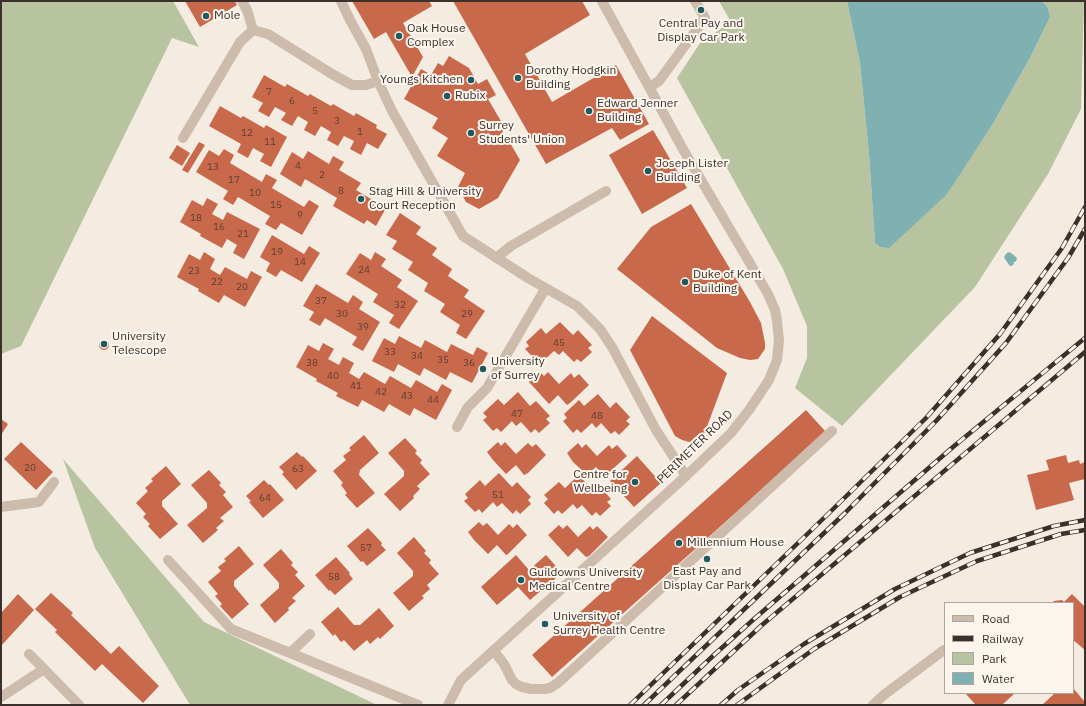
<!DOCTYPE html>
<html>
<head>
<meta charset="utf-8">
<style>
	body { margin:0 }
	#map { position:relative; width:1086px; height:706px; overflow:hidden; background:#f4ebe1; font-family:"IBM Plex Sans",sans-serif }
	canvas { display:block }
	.frame { position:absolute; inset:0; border:2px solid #3b302b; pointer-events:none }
	.legend { position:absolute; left:944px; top:602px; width:130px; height:92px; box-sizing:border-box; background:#fbf5ee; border:1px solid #aea6a0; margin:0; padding:5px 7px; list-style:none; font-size:12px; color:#3b302b }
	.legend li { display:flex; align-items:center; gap:8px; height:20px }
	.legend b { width:20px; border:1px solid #aea6a0 }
</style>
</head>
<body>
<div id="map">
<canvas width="1086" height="706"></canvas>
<div class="frame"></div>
<ul class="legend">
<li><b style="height:5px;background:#cdbbac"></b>Road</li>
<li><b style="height:5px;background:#3b302b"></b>Railway</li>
<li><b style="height:11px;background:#b8c4a0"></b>Park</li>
<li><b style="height:11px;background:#7fb0b2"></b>Water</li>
</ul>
</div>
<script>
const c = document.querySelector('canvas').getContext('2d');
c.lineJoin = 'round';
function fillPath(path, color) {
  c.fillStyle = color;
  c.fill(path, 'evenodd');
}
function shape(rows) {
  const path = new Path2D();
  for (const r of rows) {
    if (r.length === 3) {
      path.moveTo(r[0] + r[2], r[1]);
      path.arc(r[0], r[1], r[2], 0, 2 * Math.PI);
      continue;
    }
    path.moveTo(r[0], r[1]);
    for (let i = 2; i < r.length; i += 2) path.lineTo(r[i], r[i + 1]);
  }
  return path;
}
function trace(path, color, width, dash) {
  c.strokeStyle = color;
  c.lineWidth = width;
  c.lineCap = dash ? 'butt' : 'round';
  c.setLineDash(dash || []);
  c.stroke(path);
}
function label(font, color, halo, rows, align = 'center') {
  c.font = font + ' "IBM Plex Sans",sans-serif';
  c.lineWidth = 4;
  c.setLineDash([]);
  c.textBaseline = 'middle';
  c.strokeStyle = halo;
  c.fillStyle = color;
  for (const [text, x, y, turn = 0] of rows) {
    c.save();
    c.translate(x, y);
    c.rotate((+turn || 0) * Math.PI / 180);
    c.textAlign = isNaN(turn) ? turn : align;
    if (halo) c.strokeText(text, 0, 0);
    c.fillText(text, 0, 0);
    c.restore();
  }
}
const green = shape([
	[1,1,173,1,199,47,172,38,21,346,1,354],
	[719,1,847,1,860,63,869,154,875,243,995,120,1031,56,1050,17,1048,8,1042,1,1084,1,1081,109,1048,174,975,287,842,426,795,388,807,358,807,326,783,269,677,78,700,43,731,22],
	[63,459,204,622,377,705,190,705,95,548]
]);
const water = shape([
	[847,1,1042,1,1048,8,1050,17,1031,56,995,120,953,185,945,196,889,248,881,247,875,243,869,154,860,63]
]);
const stream = shape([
	[1011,263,1007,257,1009,255,1014,259]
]);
const building = shape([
	[185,1,235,1,237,5,200,27],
	[352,1,429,1,432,6,403,23,423,57,412,77,386,32,374,39],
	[453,1,582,1,590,15,525,54,552,102,616,65,649,124,620,140,612,128,546,164],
	[449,56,469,68,478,84,487,79,496,95,488,99,505,128,499,137,506,142,509,141,520,160,498,198,479,209,466,202,458,187,465,173,437,156,448,138,432,128,438,118,404,99,421,69,431,75,438,63,443,66],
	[264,75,285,87,287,84,308,96,310,94,331,106,333,104,354,116,356,113,377,125,376,128,387,134,378,149,367,143,361,155,350,149,354,141,344,136,338,146,327,140,331,132,321,126,315,136,304,130,308,122,298,116,292,126,281,120,286,113,275,107,269,117,258,111,263,103,252,97],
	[220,106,241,118,243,116,264,128,266,125,287,137,271,167,260,161,264,154,253,148,248,158,237,152,241,144,209,126],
	[653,130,687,188,642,214,609,155],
	[199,142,205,145,188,173,182,170],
	[177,145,190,153,182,166,169,158],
	[224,149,234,155,230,163,262,182,266,174,277,180,272,188,304,207,309,200,319,206,302,235,281,223,276,230,265,224,270,216,238,197,233,205,223,199,228,191,196,172,209,150,219,156],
	[308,151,329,164,333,156,344,162,339,170,361,183,356,190,386,208,376,226,367,220,364,224,333,206,337,198,305,179,301,187,280,174,292,152,303,159],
	[207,198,218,204,212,214,223,220,227,212,260,229,244,259,233,253,237,245,227,239,222,248,200,236,201,234,180,222,192,200,203,206],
	[691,204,750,302,761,323,765,343,765,349,758,359,750,360,740,358,717,348,617,269,651,227],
	[400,213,421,227,416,234,437,248,432,255,452,269,448,276,469,290,464,297,485,311,466,339,456,333,460,325,440,312,445,304,424,291,428,283,408,270,413,262,392,249,397,241,386,235],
	[272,235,304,254,309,246,320,253,302,282,281,270,276,277,266,271,270,263,260,257],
	[204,252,215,259,210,269,220,275,225,267,247,279,251,271,262,277,245,307,224,295,219,303,198,291,199,289,177,277,189,254,200,260],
	[375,252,386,259,381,266,402,280,397,287,418,301,399,329,389,323,394,315,373,302,378,294,346,274,360,253,371,260],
	[316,284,348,303,353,295,363,302,359,309,380,322,363,351,352,345,357,337,325,318,320,326,309,320,314,312,303,306],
	[652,316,727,373,705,432,698,439,694,441,689,442,682,440,675,436,630,350],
	[560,322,573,335,578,330,592,345,588,348,592,352,581,362,577,359,574,362,563,351,559,355,554,351,543,361,540,357,536,360,525,349,529,346,526,342,541,328,546,334],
	[399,336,421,348,425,340,447,352,451,344,473,355,477,347,488,353,472,383,450,372,446,380,424,368,420,376,398,364,394,372,372,361,384,338,395,344],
	[104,345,5],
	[323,343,334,349,328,359,339,365,343,357,354,363,349,373,359,379,364,372,385,384,390,376,411,388,416,380,437,392,442,384,452,390,436,420,414,408,410,416,389,404,384,412,362,400,358,407,336,396,338,393,316,381,317,379,296,367,308,345,319,351],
	[540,372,544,376,548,372,559,384,571,373,574,378,579,374,589,385,570,403,567,405,558,395,549,404,529,382],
	[518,392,530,406,536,401,550,416,546,419,550,423,539,433,535,429,531,433,521,422,516,426,512,421,501,432,497,428,493,431,483,420,487,417,483,413,498,399,504,405],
	[598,394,610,408,616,402,630,417,626,421,630,424,619,435,615,431,611,434,601,423,596,428,592,423,581,433,577,429,573,433,563,421,567,418,564,414,579,400,584,406],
	[806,410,826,432,552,677,532,655],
	[1,419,8,424,1,435],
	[364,435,379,453,360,470,359,475,375,493,357,508,345,495,347,493,341,485,343,483,333,471,346,460,343,456,351,450,349,448],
	[405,438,417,451,415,453,422,460,420,463,430,474,417,486,420,489,413,496,414,498,400,511,384,494,404,476,404,471,388,453],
	[21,442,53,472,36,490,4,459],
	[498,442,501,446,505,442,516,454,528,443,532,447,536,444,546,455,528,473,524,475,516,465,506,474,493,460,487,452],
	[578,443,582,448,586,444,597,456,609,445,612,449,617,445,627,456,605,476,596,467,587,475,573,462,567,453],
	[297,452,302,457,303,456,317,471,296,490,282,474,284,472,279,467],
	[1066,455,1068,463,1079,460,1080,464,1085,462,1085,479,1069,483,1074,500,1036,510,1027,475,1049,470,1046,460],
	[637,456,661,483,634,507,610,481],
	[166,466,181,484,162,501,162,506,178,524,160,539,148,526,150,524,143,517,146,514,136,503,148,491,145,488,153,481,151,479],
	[209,470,221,483,219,485,226,492,223,495,233,507,220,518,224,521,216,528,218,530,203,543,187,525,207,508,207,503,191,485],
	[499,473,512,487,517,482,531,497,528,500,531,504,520,514,516,510,513,514,502,503,497,507,493,502,482,513,479,509,475,512,464,501,468,498,465,494,480,480,485,486],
	[579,475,591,489,597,483,611,499,607,502,611,506,600,516,596,512,592,516,582,505,577,509,573,504,562,514,558,510,554,514,544,503,548,499,544,495,559,482,565,488],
	[264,480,269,485,270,484,284,500,263,518,249,502,251,501,246,496],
	[479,522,483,526,487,523,498,535,509,524,513,528,517,524,527,535,508,554,506,555,497,545,488,554,474,540,468,532],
	[559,525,563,529,567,525,578,537,590,526,593,530,597,526,608,537,589,556,586,557,577,548,568,557,548,535],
	[368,528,382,543,381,545,386,550,367,566,363,561,361,562,347,546],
	[414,537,426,551,424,553,431,560,429,563,439,574,427,585,430,589,422,596,424,598,409,611,393,593,413,576,413,571,397,553],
	[239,546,254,564,234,581,234,586,249,604,232,619,220,606,222,604,215,596,218,594,208,582,221,571,218,567,226,561,224,559],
	[281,549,293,563,291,565,298,572,295,575,305,586,292,598,296,601,288,608,289,610,275,623,260,605,279,588,279,583,263,565],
	[516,555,529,570,546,555,562,573,530,600,518,587,497,605,481,587],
	[336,557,350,573,349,574,353,579,335,595,330,590,329,591,315,575],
	[51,593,73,613,71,615,111,654,119,646,159,686,143,703,102,664,95,671,55,632,57,630,35,609],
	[18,594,34,610,1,646,1,613],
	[1072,594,1085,607,1085,650,1073,640,1073,603,1052,603,1054,601,1062,600,1064,602],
	[338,607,354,625,360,625,379,608,394,626,380,639,378,637,370,644,367,640,354,651,344,640,341,642,335,634,333,636,321,622],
	[1073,688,1085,702,1085,705,1042,705,1055,693,1073,693],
	[965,693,1015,693,1002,705,976,705]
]);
const minor = shape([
	[242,1,247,10,253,30,268,34,332,74,352,85,366,85,378,81],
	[341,1,350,20,366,49,378,81,392,111,463,236,528,278,577,306,600,329,612,347,656,430,686,476],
	[650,87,659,81,705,18,695,1],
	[183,138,240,42,253,30],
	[496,258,511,246,606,191],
	[457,427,468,407,487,388,545,289],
	[1,507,39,502,54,482],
	[168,560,231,629,418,705],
	[494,651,504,664,512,680,516,684,522,687,531,689,545,689,550,688,559,682,832,431],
	[290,653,310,634],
	[44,669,79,705],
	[1,697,44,669,29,654],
	[448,705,461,680,686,476,731,433,749,410,769,380,777,360,779,341,777,321,775,310,768,294,684,151,602,1],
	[873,705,885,694,944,650]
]);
const rail = shape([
	[630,705,826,516,926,418,1000,334,1062,248,1085,207],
	[644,705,845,513,937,420,1006,343,1068,258,1085,229],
	[661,705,715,654,754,619,953,447,1085,338],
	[676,705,762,625,1085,352],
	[721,705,738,690,804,644,895,589,970,553,1054,526,1085,520],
	[737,705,814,649,900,597,977,561,1061,534,1085,530]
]);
const markers = [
	[701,10,4,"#1f5a5e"],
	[206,16,4,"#1f5a5e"],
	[399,36,4,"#1f5a5e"],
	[518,78,4,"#1f5a5e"],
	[471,80,4,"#1f5a5e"],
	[447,96,4,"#1f5a5e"],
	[589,111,4,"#1f5a5e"],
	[471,133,4,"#1f5a5e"],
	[648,171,4,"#1f5a5e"],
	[361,199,4,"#1f5a5e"],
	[685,282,4,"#1f5a5e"],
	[104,344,4,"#1f5a5e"],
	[483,369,4,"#1f5a5e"],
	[635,482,4,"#1f5a5e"],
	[679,543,4,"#1f5a5e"],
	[707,559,4,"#1f5a5e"],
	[521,580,4,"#1f5a5e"],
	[545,624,4,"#1f5a5e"]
];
const numberNames = [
	["7",269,92],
	["6",292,101],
	["5",315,111],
	["3",337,121],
	["1",360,132],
	["12",247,133],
	["11",270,142],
	["4",298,166],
	["13",213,167],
	["2",322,175],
	["17",234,180],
	["8",341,191],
	["10",255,193],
	["15",276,205],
	["9",300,215],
	["18",196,218],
	["16",219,227],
	["21",243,234],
	["19",277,252],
	["14",300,262],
	["24",364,270],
	["23",194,271],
	["22",217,282],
	["20",242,287],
	["37",321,301],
	["32",400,305],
	["30",342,314],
	["29",467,314],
	["39",363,327],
	["45",559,343],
	["33",390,352],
	["34",417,356],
	["35",443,360],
	["38",312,363],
	["36",469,363],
	["40",333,376],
	["41",356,386],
	["42",381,392],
	["43",407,396],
	["44",433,400],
	["47",517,414],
	["48",597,416],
	["20",30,468],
	["63",298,469],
	["51",498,495],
	["64",265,498],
	["57",366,548],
	["58",334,577]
];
const poiNames = [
	["Mole",214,16],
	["Central Pay and",701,24,"center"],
	["Display Car Park",701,38,"center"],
	["Oak House",407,29],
	["Complex",407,43],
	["Dorothy Hodgkin",526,71],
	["Building",526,85],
	["Youngs Kitchen",463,80,"right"],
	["Rubix",455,96],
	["Edward Jenner",597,104],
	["Building",597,118],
	["Surrey",479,126],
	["Students' Union",479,140],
	["Joseph Lister",656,164],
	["Building",656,178],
	["Stag Hill & University",369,192],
	["Court Reception",369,206],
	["Duke of Kent",693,275],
	["Building",693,289],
	["University",112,337],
	["Telescope",112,351],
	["University",491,362],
	["of Surrey",491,376],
	["Centre for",627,475,"right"],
	["Wellbeing",627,489,"right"],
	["Millennium House",687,543],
	["East Pay and",707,572,"center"],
	["Display Car Park",707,586,"center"],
	["Guildowns University",529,573],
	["Medical Centre",529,587],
	["University of",553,617],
	["Surrey Health Centre",553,631]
];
const streetNames = [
	["PERIMETER ROAD",695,447,-44]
];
fillPath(green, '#b8c4a0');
fillPath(water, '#7fb0b2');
trace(stream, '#7fb0b2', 5.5);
fillPath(building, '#c8694b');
trace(minor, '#cdbbac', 10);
trace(rail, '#3b302b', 4.5);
trace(rail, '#fbf5ee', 3, [9]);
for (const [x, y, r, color] of markers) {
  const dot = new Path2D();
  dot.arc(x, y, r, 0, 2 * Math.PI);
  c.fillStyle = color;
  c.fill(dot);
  trace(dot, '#fbf5ee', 1.5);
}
label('10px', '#5e3e33', null, numberNames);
label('12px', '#3b302b', '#fbf5ee', poiNames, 'left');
label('12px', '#3b302b', '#fbf5ee', streetNames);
</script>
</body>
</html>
